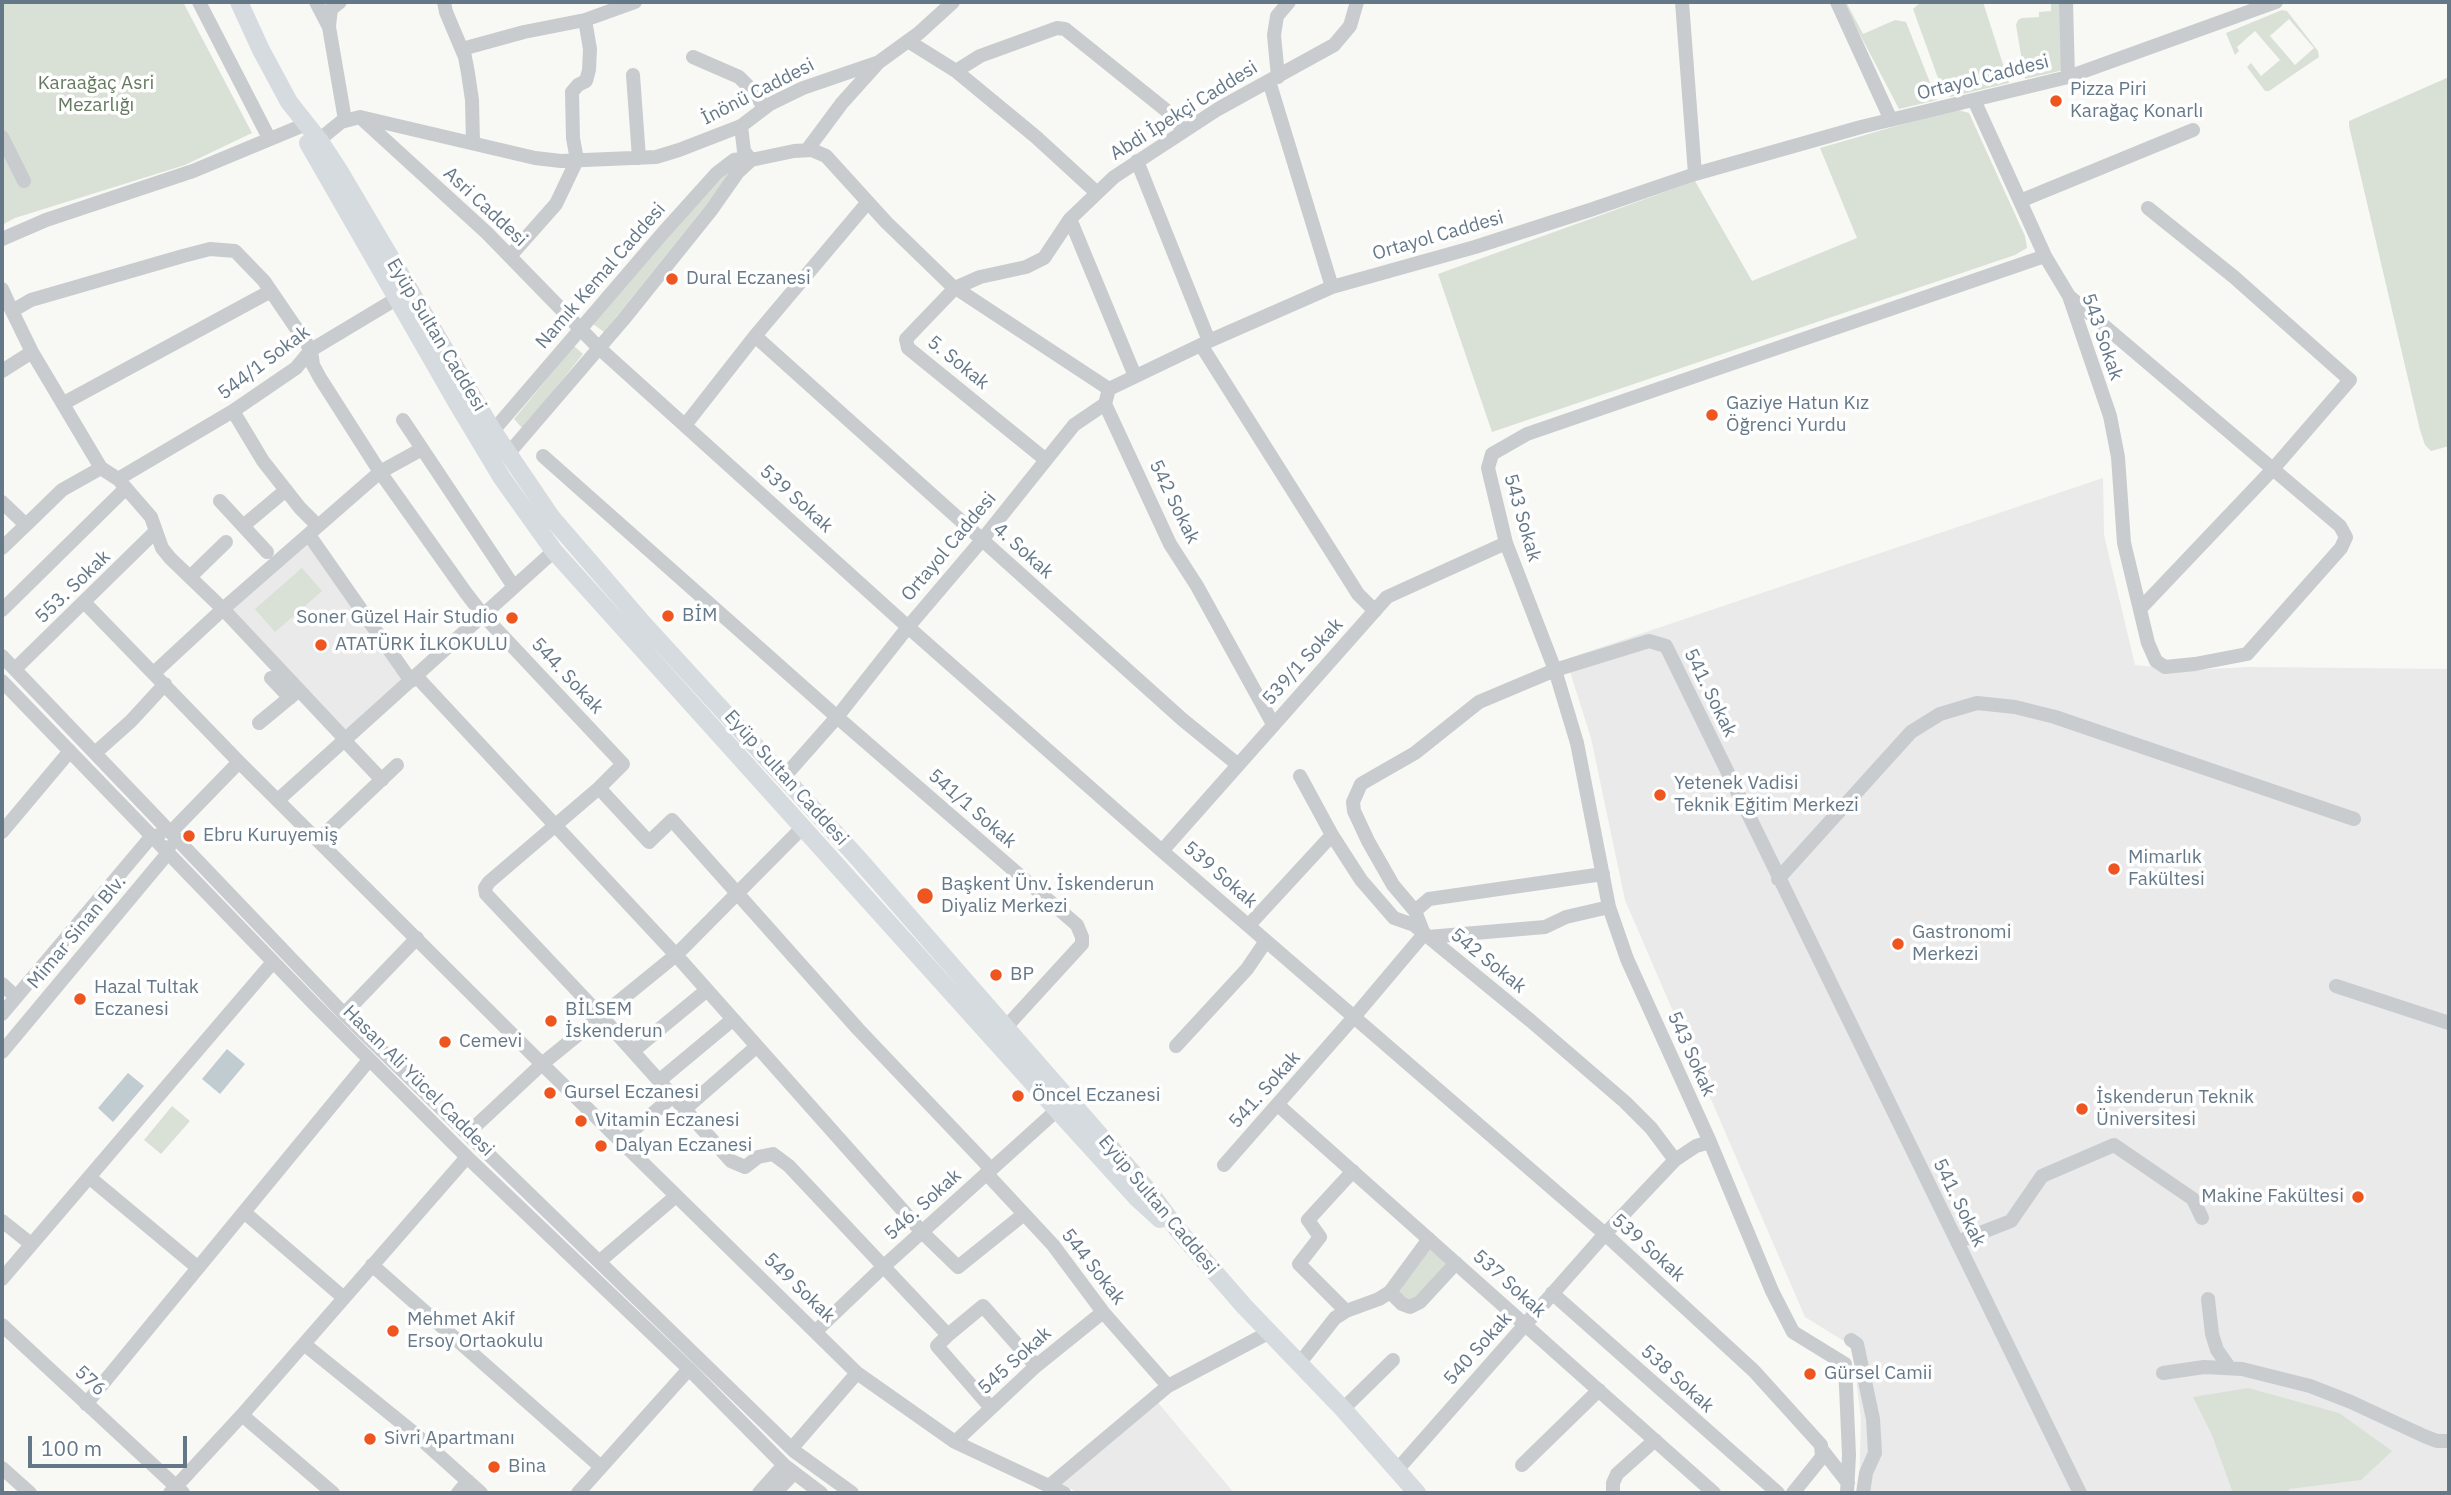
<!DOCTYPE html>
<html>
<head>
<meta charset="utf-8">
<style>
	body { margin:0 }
	#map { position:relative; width:2451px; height:1495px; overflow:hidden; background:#f8f8f5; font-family:"IBM Plex Sans",sans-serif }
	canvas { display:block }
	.frame { position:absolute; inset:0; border:4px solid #657888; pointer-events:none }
	.scale { position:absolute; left:28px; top:1436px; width:159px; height:32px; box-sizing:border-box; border:4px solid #657888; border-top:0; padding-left:9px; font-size:21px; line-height:24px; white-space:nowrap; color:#657888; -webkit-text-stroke:5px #fff; paint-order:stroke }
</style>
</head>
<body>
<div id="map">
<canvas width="2451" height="1495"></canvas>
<div class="frame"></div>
<div class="scale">100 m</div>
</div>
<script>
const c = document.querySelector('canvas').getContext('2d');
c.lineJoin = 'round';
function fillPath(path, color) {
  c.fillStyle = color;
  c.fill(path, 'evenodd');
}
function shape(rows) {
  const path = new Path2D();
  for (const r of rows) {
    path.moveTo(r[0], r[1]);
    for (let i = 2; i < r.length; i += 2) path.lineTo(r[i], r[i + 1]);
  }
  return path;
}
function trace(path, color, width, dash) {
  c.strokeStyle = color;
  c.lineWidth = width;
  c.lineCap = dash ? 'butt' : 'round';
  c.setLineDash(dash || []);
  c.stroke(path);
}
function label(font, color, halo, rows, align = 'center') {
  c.font = font + ' "IBM Plex Sans",sans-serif';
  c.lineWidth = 7;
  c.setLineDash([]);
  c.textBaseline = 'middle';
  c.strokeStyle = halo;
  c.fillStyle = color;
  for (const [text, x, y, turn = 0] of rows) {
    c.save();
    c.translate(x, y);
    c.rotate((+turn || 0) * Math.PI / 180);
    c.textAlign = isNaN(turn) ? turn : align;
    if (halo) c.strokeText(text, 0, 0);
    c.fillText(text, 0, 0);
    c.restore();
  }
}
const built = shape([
	[2103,478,2104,535,2135,665,2191,670,2248,667,2449,669,2449,1493,1859,1493,1861,1419,1852,1346,1805,1317,1625,900,1591,738,1566,659],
	[309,535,411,681,345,739,223,609],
	[1154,1398,1234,1493,1079,1493,1059,1483]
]);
const green = shape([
	[2,2,183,2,252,133,185,165,15,218,2,225],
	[1843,2,1846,2,1863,34,1895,20,1906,22,1937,100,1899,109],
	[1921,2,1983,2,2009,83,1950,97,1947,88,1942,89,1913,9],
	[2051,2,2060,2,2064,70,2025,79,2016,25,2018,20,2022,18,2039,17,2039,12,2051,11],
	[2282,10,2287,11,2318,51,2319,57,2269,91,2265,91,2247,67,2251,63,2261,76,2280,60,2255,31,2237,47,2239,51,2235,55,2226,33],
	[2289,19,2314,48,2295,65,2270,36],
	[2449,77,2449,446,2431,451,2425,445,2420,430,2349,126,2349,121],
	[1955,109,1969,113,2025,236,2027,248,2015,255,1492,432,1438,274,1695,181,1752,281,1857,238,1820,148],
	[730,172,731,174,604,332,593,324,645,262,725,175],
	[574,346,583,354,523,429,514,419],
	[302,568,322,591,275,632,255,609],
	[172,1106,190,1121,161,1154,144,1140],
	[1429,1247,1449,1266,1410,1302,1394,1292],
	[2248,1388,2339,1413,2392,1451,2361,1480,2289,1489,2288,1493,2233,1493,2212,1435,2193,1397]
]);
const water = shape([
	[227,1049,245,1064,220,1094,202,1079],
	[128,1073,144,1086,113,1122,98,1108]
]);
const minor = shape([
	[199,2,269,138],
	[316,2,329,27,345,120],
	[444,2,446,12,465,57,468,73,472,100,473,143],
	[1682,2,1695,174],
	[1837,2,1891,120],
	[2066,2,2068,77],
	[329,26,331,9,340,2],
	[908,41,956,71,1036,137,1096,192],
	[462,49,524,32,585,20,635,2],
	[693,57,739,77,755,93,764,108],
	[956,71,980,56,1057,28,1065,29,1172,115,1183,130],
	[633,75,639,158],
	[1278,77,1274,35,1277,16,1289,2],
	[1269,81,1332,287],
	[1974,100,2045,256,2069,296,2110,416,2118,457,2124,543,2148,643,2156,661,2165,667,2195,664,2247,654,2341,548,2346,537,2340,526,2069,296],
	[360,117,487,233,599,348,908,627,1162,851,1605,1234,1754,1371,1821,1445,1822,1457,1793,1493],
	[741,126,744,151,751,160],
	[2,137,24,181],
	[319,140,341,122,360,117,535,158,561,161,656,157,679,150,741,126,770,104,803,88,879,62,919,33,953,2],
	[807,150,842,103,878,63],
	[1137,161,1209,341],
	[2020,201,2193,130],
	[1070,219,1135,376],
	[2,239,46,220,193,171,299,127],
	[510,256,556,204,577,160,573,138,572,92,578,85,586,81,589,70,590,49,585,20],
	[2,289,12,311],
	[755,336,1183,720,1237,764],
	[1201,345,1358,594,1375,611],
	[2,371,32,352],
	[64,403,271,291],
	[1105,404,1170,544,1197,586,1273,724],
	[233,411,263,461,300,508,318,526],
	[403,420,514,587],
	[686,424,755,336,868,202],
	[493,431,662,234,717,173,734,160,747,158],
	[508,454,623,320,712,209,738,172,751,160,794,151,812,150,826,156,886,222,951,285,1109,389],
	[543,456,837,717,1077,925,1082,937,1082,944,1006,1027],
	[1046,460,908,348,906,339,955,288,980,277,1026,267,1044,258,1070,219,1114,177,1218,109,1334,45,1350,26,1357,2],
	[118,479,233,411,296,368,311,350,396,299],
	[220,501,267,552],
	[2,502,26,525,2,548],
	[26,525,62,490,101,468],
	[243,526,286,490],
	[309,535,411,681],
	[190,577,226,542],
	[85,603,239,762,542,1064,857,1373,955,1442,1064,1493],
	[2140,609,2273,469,2350,380,2234,277,2148,208],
	[2,610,126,488],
	[2,656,344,1014,794,1451,852,1493],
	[15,669,156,531],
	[155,672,223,609,380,472,422,449],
	[416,676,676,955,922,1232,958,1267,1024,1214],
	[271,678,290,698],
	[2,681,315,1005,467,1157,689,1369,784,1465,821,1493],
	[259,723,299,690],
	[345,739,223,609,170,558,162,548,151,517,118,479,101,468,32,352,12,311,31,300,183,256,210,249,235,251,264,281,311,350,313,365,320,378,380,472,466,593,483,615,623,764,599,788],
	[344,740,382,780],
	[95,753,131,721,165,684],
	[1300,776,1332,835,1361,880,1394,918,1414,925,1531,1021,1625,1102,1651,1128,1675,1160],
	[784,777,837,717,908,627,982,540,1074,425,1105,404,1109,389,1209,341,1332,287,1475,247,1590,210,1695,174,1861,127,2068,77,2276,2],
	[278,800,554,551],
	[2,832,70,751],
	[171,832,239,762],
	[318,840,397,765],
	[1162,851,1387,597,1506,543],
	[1778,879,1911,732,1940,714,1977,703,2015,707,2055,717,2354,819],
	[1415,911,1429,899,1603,874],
	[1249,925,1332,835],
	[1428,937,1545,927,1566,917,1609,907],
	[2,984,16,997],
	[2336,986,2449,1023],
	[2,1014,151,837,159,835],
	[344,1014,417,938],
	[1176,1046,1247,969,1266,941],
	[633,1051,707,990],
	[2,1052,168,853,169,847],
	[660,1080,732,1020],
	[1278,1105,1714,1493],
	[685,1109,756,1047],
	[468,1133,542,1064,676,955,803,827],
	[622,1140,673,1096],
	[1224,1165,1354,1017,1424,934,1415,911,1393,885,1368,841,1354,811,1353,802,1361,784,1415,753,1479,702,1555,670,1649,641,1666,646,2080,1493],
	[986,1173,1053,1245,1103,1312,1168,1386],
	[89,1177,197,1267],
	[244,1212,344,1298],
	[2,1221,31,1244],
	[1957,1242,2011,1221,2042,1176,2114,1145,2193,1199,2202,1218],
	[600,1261,676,1196],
	[372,1265,601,1467],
	[2,1279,273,962],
	[1390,1292,1402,1304,1410,1307,1420,1302,1456,1263],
	[1552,1293,1778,1493],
	[2208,1299,2212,1334,2217,1350,2229,1367],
	[1346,1311,1299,1264,1320,1237,1308,1220,1353,1171],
	[2,1325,183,1493],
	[816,1331,883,1267,1057,1110],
	[948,1335,789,1166,773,1154,758,1157,745,1167,731,1161,602,1017,486,894,485,888,489,882,599,788,649,842,672,820,858,1029,991,1169],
	[1851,1340,1857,1344,1873,1419,1875,1453,1866,1473,1863,1493],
	[304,1344,414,1433,481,1493],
	[1299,1364,1335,1318,1346,1311,1379,1299,1390,1292,1429,1239],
	[2163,1373,2204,1367,2242,1369,2310,1386,2351,1402,2424,1436,2437,1441,2449,1441],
	[86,1404,369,1060],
	[991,1408,937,1346,948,1335,983,1306,1036,1366],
	[1343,1409,1393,1360],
	[242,1415,333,1493],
	[955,1442,1036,1366,1103,1312],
	[792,1448,857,1373],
	[1823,1451,1848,1483],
	[1522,1465,1599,1390],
	[2,1468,30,1493],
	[1397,1470,1605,1234,1675,1160,1696,1146,1710,1142],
	[1049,1486,1168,1386,1268,1333],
	[170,1493,242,1415,467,1157],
	[458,1493,468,1481],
	[578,1493,689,1369],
	[759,1493,784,1465],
	[775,1493,794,1473],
	[1613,1493,1613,1483,1617,1474,1655,1440],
	[1847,1493,1849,1455,1845,1364,1793,1332,1772,1291,1710,1142,1627,959,1609,907,1577,743,1555,670,1506,543,1488,468,1492,454,1527,434,2045,256]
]);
const major = shape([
	[239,2,261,50,289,102,319,140,340,172,493,431,552,518,640,620,857,857,1152,1195,1177,1229,1244,1306,1343,1409,1417,1493],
	[308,143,457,403,502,478,554,551,1057,1110,1136,1197,1160,1219]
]);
const markers = [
	[2056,101,7,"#ef561f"],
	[672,279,7,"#ef561f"],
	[1712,415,7,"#ef561f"],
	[668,616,7,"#ef561f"],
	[512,618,7,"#ef561f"],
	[321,645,7,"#ef561f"],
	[1660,795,7,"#ef561f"],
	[189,836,7,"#ef561f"],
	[2114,869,7,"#ef561f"],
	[925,896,9,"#ef561f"],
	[1898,944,7,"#ef561f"],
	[996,975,7,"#ef561f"],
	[80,999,7,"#ef561f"],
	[551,1021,7,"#ef561f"],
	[445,1042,7,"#ef561f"],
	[550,1093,7,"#ef561f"],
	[1018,1096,7,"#ef561f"],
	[2082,1109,7,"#ef561f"],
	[581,1121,7,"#ef561f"],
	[601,1146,7,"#ef561f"],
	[2358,1197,7,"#ef561f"],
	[393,1331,7,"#ef561f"],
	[1810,1374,7,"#ef561f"],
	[370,1439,7,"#ef561f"],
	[494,1467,7,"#ef561f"]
];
const streetNames = [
	["Ortayol Caddesi",1983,78,-14],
	["İnönü Caddesi",758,92,-27],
	["Abdi İpekçi Caddesi",1184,111,-32],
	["Asri Caddesi",485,207,43],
	["Ortayol Caddesi",1438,236,-16],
	["Namık Kemal Caddesi",601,276,-49],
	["Eyüp Sultan Caddesi",436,335,59],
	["543 Sokak",2102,337,71],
	["544/1 Sokak",264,363,-37],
	["5. Sokak",958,363,39],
	["539 Sokak",796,499,42],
	["542 Sokak",1174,502,64],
	["543 Sokak",1522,518,74],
	["Ortayol Caddesi",949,547,-50],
	["4. Sokak",1023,551,42],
	["553. Sokak",73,587,-44],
	["539/1 Sokak",1303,662,-48],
	["544. Sokak",567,676,47],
	["541. Sokak",1710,693,64],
	["Eyüp Sultan Caddesi",786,778,48],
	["541/1 Sokak",972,809,41],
	["539 Sokak",1220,875,41],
	["Mimar Sinan Blv.",77,932,-50],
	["542 Sokak",1488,961,39],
	["543 Sokak",1691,1054,66],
	["Hasan Ali Yücel Caddesi",418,1081,45],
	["541. Sokak",1265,1090,-48],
	["541. Sokak",1959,1203,64],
	["546. Sokak",923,1205,-42],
	["Eyüp Sultan Caddesi",1158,1205,50],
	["539 Sokak",1648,1248,42],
	["544 Sokak",1093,1267,52],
	["537 Sokak",1509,1284,42],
	["549 Sokak",799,1288,44],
	["540 Sokak",1478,1349,-48],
	["545 Sokak",1015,1361,-42],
	["538 Sokak",1677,1379,42],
	["576",90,1381,43]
];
const parkNames = [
	["Karaağaç Asri",96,84],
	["Mezarlığı",96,106]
];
const poiNames = [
	["Pizza Piri",2070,90],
	["Karağaç Konarlı",2070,112],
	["Dural Eczanesi",686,279],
	["Gaziye Hatun Kız",1726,404],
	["Öğrenci Yurdu",1726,426],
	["BİM",682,616],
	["Soner Güzel Hair Studio",498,618,"right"],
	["ATATÜRK İLKOKULU",335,645],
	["Yetenek Vadisi",1674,784],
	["Teknik Eğitim Merkezi",1674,806],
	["Ebru Kuruyemiş",203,836],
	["Mimarlık",2128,858],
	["Fakültesi",2128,880],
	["Başkent Ünv. İskenderun",941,885],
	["Diyaliz Merkezi",941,907],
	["Gastronomi",1912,933],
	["Merkezi",1912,955],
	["BP",1010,975],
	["Hazal Tultak",94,988],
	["Eczanesi",94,1010],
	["BİLSEM",565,1010],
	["İskenderun",565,1032],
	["Cemevi",459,1042],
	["Gursel Eczanesi",564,1093],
	["Öncel Eczanesi",1032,1096],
	["İskenderun Teknik",2096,1098],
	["Üniversitesi",2096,1120],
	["Vitamin Eczanesi",595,1121],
	["Dalyan Eczanesi",615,1146],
	["Makine Fakültesi",2344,1197,"right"],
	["Mehmet Akif",407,1320],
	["Ersoy Ortaokulu",407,1342],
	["Gürsel Camii",1824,1374],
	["Sivri Apartmanı",384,1439],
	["Bina",508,1467]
];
fillPath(built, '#e9eae9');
fillPath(green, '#d9e1d6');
fillPath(water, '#c1ccd1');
trace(minor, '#c8cccf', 14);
trace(major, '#d6dbdf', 18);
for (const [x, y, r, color] of markers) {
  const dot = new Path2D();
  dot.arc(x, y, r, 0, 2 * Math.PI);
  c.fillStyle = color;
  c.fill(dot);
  trace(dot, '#fff', 2.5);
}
label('19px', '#657888', '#fff', streetNames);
label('19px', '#657a61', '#fff', parkNames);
label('19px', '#657888', '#fff', poiNames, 'left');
</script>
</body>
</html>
